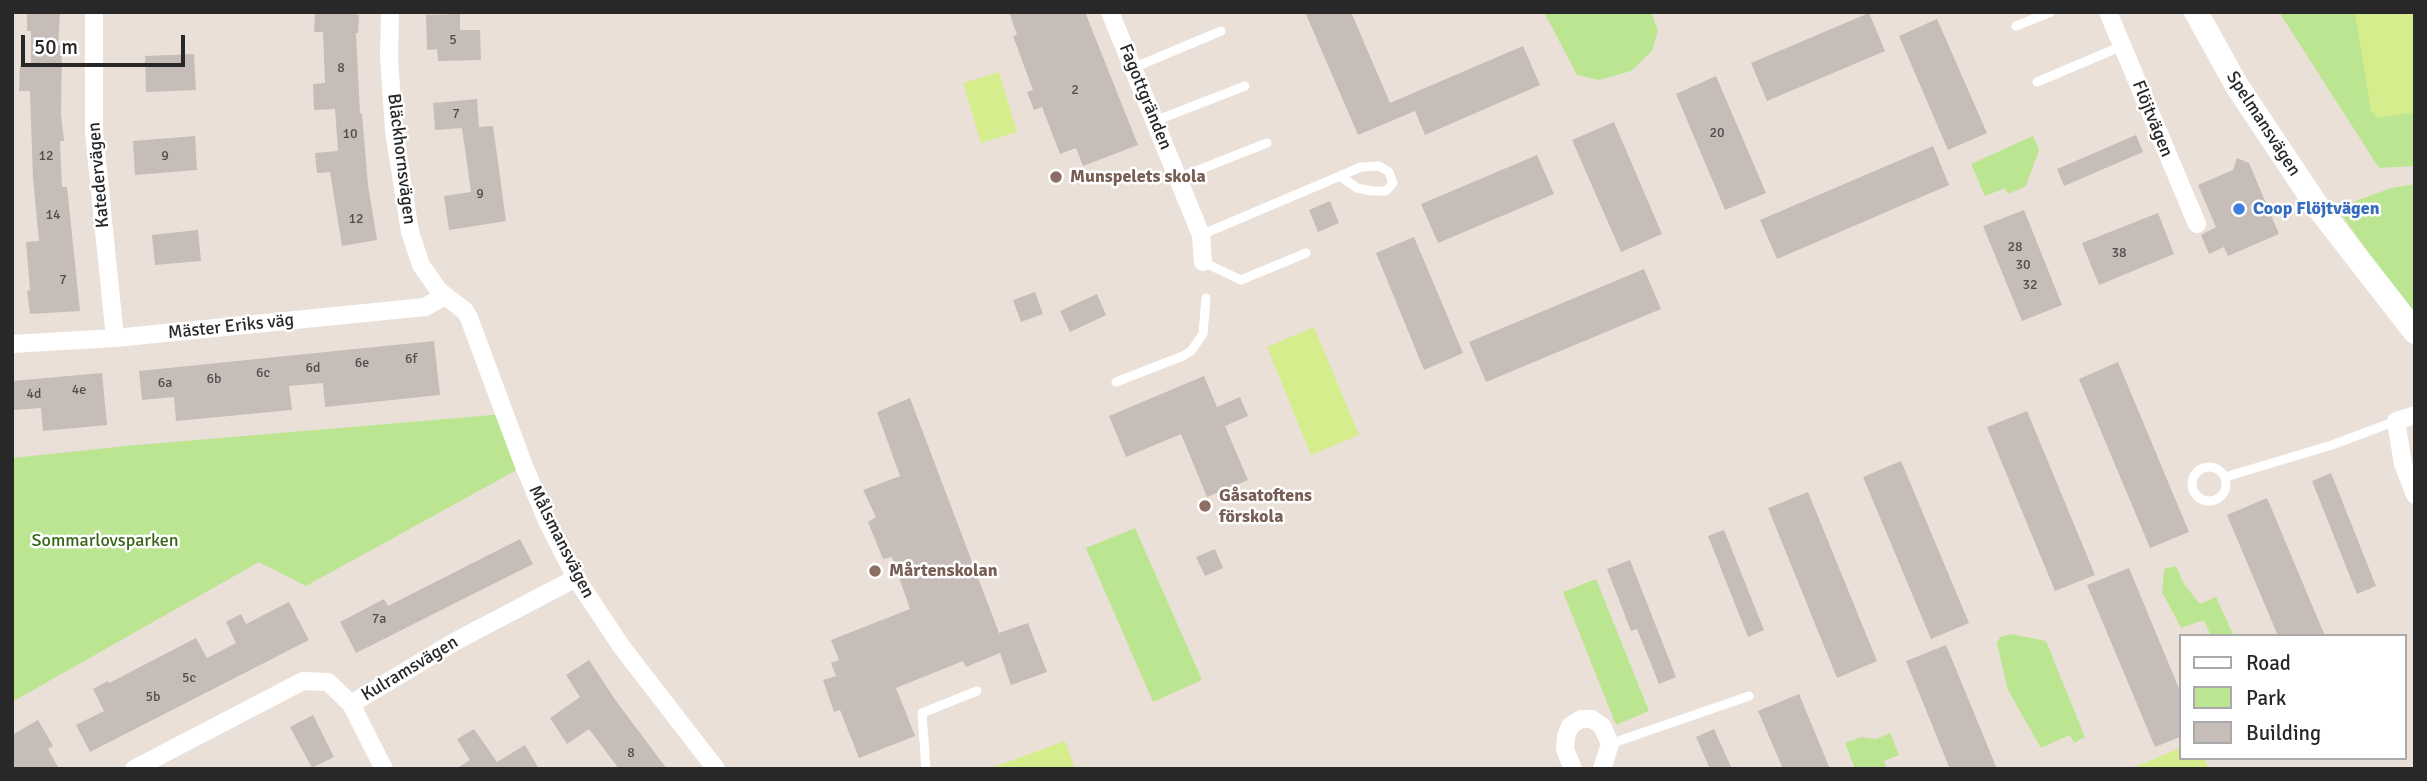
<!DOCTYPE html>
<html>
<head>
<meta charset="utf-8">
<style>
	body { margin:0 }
	#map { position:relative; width:2427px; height:781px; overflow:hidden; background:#ebe0d8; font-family:Signika,sans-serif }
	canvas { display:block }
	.frame { position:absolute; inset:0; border:14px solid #282828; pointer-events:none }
	.legend { position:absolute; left:2179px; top:634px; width:228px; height:126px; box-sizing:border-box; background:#fff; border:2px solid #a9a9a9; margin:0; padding:9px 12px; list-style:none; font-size:21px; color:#282828 }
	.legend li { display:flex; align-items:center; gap:14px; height:35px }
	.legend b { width:35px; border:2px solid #a9a9a9 }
	.scale { position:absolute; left:21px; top:35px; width:164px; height:32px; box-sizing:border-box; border:4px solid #282828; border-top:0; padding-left:9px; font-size:21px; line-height:24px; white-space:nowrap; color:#282828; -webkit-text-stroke:5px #fff; paint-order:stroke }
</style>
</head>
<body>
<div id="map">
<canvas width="2427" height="781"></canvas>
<div class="frame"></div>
<ul class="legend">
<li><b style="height:9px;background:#fff"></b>Road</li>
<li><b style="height:19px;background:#bce592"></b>Park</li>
<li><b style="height:19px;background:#c6bdb8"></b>Building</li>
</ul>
<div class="scale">50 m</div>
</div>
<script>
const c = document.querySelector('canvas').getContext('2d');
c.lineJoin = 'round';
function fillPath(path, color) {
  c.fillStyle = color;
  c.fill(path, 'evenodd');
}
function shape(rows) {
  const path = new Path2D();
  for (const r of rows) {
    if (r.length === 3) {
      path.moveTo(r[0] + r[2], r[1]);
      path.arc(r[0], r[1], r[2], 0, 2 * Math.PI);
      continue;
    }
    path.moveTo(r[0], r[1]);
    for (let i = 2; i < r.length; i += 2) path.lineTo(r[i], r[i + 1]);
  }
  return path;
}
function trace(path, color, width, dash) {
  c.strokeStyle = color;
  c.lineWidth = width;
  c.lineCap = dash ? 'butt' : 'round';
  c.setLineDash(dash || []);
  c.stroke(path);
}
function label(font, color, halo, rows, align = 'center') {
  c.font = font + ' Signika,sans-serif';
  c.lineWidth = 5;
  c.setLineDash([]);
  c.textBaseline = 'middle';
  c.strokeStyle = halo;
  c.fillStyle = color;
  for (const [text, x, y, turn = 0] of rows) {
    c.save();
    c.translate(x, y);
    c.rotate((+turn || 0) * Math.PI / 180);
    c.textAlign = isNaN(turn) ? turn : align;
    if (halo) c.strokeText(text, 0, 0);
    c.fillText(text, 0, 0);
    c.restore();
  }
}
const green = shape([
	[1544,12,1651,12,1658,30,1652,51,1631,71,1599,80,1577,75],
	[2279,12,2415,12,2415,166,2379,168],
	[2033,136,2039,150,2026,186,2008,194,2005,188,1985,196,1971,164],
	[2415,184,2415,320,2337,208,2391,188],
	[504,414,524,466,306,586,259,562,12,702,12,458,126,446],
	[1135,528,1202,680,1153,702,1086,548],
	[2176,566,2184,584,2200,604,2216,597,2234,636,2211,636,2204,620,2181,628,2162,592,2164,569],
	[1596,579,1649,711,1616,725,1563,592],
	[2011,634,2046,641,2085,737,2074,743,2070,735,2041,748,2008,690,1997,644,2000,637],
	[1890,733,1899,755,1884,761,1887,769,1855,769,1845,743,1861,737,1876,739]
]);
const pitch = shape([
	[2355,12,2415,12,2415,112,2378,118,2371,111],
	[999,72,1017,132,981,143,963,83],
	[1314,327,1359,435,1311,455,1267,347],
	[1065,741,1075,769,988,769],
	[2180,748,2180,758,2204,758,2209,769,2130,769]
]);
const building = shape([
	[27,12,60,12,58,45,62,45,61,114,64,141,60,141,62,187,67,187,80,311,30,314,27,291,30,290,26,242,39,241,33,179,30,91,19,91,20,65,31,65,31,31,27,31],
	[330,12,356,12,356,15,359,15,358,33,356,33,360,114,362,113,368,185,377,240,342,246,330,172,317,173,315,153,338,151,335,109,314,110,313,84,325,83,323,32,314,32,315,14,330,14],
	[1009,12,1085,12,1138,145,1083,166,1076,148,1060,154,1042,107,1034,110,1027,92,1033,90,1013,36,1017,35],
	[1305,12,1351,12,1390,103,1523,46,1540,85,1425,135,1415,111,1358,135],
	[1869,13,1885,51,1767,101,1751,63],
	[460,14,460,30,480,30,481,60,438,61,437,49,427,50,426,15],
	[1937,19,1987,133,1948,150,1899,36],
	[194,54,196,90,146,92,145,56],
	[1716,76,1766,193,1725,210,1676,94],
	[477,99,479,127,493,126,506,221,449,230,444,196,471,192,462,128,435,130,433,103],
	[1614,122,1662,234,1621,252,1572,140],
	[2136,135,2143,152,2064,186,2057,169],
	[195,136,197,170,135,175,133,141],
	[1933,146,1949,185,1777,259,1760,220],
	[1537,155,1554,194,1438,243,1421,204],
	[2237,158,2249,163,2279,234,2228,256,2224,247,2209,254,2201,235,2216,227,2198,185,2233,170],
	[1330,201,1339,223,1318,232,1309,210],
	[2024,210,2062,305,2022,321,1983,226],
	[2158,213,2174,254,2099,285,2082,243],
	[198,230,201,261,155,265,152,235],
	[1414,237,1463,353,1424,370,1376,253],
	[1644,269,1661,309,1486,382,1469,342],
	[1035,292,1043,314,1021,322,1013,300],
	[1097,294,1106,315,1070,332,1060,311],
	[434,341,440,395,325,407,323,383,289,386,292,410,176,421,174,397,142,400,139,371],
	[2118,362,2189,532,2150,548,2079,379],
	[102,373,107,425,43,431,41,408,12,410,12,381],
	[1204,376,1217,407,1240,397,1248,416,1225,426,1248,480,1207,497,1181,434,1126,457,1109,416],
	[910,398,999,633,1028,623,1047,672,1011,685,1000,653,966,667,963,661,896,688,915,736,859,758,840,710,834,712,823,680,836,676,831,663,839,660,831,640,910,609,892,557,883,559,868,522,876,517,863,490,900,476,877,412],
	[2027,411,2095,575,2055,591,1987,427],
	[1901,461,1969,623,1931,639,1863,477],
	[2331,473,2376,586,2357,594,2312,481],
	[1808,492,1877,661,1837,678,1768,508],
	[2267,498,2325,636,2278,636,2227,515],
	[1724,530,1764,630,1748,637,1708,536],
	[520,539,533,564,356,653,340,622,384,599,388,606],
	[1215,549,1223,568,1205,576,1196,557],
	[1630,560,1676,677,1659,684,1637,629,1631,631,1607,569],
	[2129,568,2180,691,2180,737,2155,747,2087,585],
	[289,602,309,640,90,752,76,725,104,711,93,689,108,681,109,683,196,638,207,658,236,643,226,622,241,614,246,624],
	[1946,645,1997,769,1950,769,1906,661],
	[589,660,616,701,667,769,619,769,589,729,567,744,550,718,580,697,566,675],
	[1799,694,1811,723,1830,769,1783,769,1758,711],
	[313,715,334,757,312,768,290,727],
	[38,720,53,746,48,749,59,769,12,769,12,735],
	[474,729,497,762,525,745,539,769,456,769,470,760,457,739],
	[1714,729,1732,769,1710,769,1696,737]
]);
const service = shape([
	[2016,26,2051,12],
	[1133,68,1221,31],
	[2037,82,2122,46],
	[1155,121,1245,86],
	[1178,178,1267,143],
	[1201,235,1340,176,1361,167,1379,166,1389,172,1393,183,1386,191,1372,191,1357,188,1340,176],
	[1203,262,1241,280,1306,253],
	[1116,382,1183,356,1191,351,1203,334,1206,298],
	[2209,484,17],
	[2225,477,2332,445,2396,421],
	[1610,744,1749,696],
	[926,769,922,713,977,691]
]);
const minor = shape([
	[94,12,94,132,115,338],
	[390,12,389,58,394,131,410,232,421,265,439,291,465,311,469,318,524,466,548,523,576,578,621,646,716,769],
	[1110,12,1201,235,1203,262],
	[2108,12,2197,224],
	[12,344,115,338,425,307,445,296],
	[2415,415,2396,421,2403,464,2415,495],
	[351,704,384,769],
	[134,769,303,681,328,682,351,704,456,641,576,578],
	[1573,769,1565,749,1566,737,1570,726,1581,719,1592,719,1602,726,1610,744,1602,769]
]);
const secondary = shape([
	[2196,12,2237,86,2317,206,2415,332]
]);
const markers = [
	[1056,177,7,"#8d6e63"],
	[2239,209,7,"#3f7fe0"],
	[1205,506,7,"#8d6e63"],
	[875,571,7,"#8d6e63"]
];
const numberNames = [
	["5",453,40],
	["8",341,68],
	["2",1075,90],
	["7",456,114],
	["20",1717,133],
	["10",350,134],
	["12",46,156],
	["9",165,156],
	["9",480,194],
	["14",53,215],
	["12",356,219],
	["28",2015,247],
	["38",2119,253],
	["30",2023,265],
	["7",63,280],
	["32",2030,285],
	["6f",411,359],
	["6e",362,363],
	["6d",313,368],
	["6c",263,373],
	["6b",214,379],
	["6a",165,383],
	["4e",79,390],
	["4d",34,394],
	["7a",379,619],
	["5c",189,678],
	["5b",153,697],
	["8",631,753]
];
const streetNames = [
	["Fagottgränden",1145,97,68],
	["Flöjtvägen",2152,119,68],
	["Spelmansvägen",2263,124,57],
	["Bläckhornsvägen",401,159,83],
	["Katedervägen",99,175,-95],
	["Mäster Eriks väg",231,327,-6],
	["Målsmansvägen",561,542,63],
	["Kulramsvägen",410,669,-31]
];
const educationNames = [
	["Munspelets skola",1070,177],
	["Gåsatoftens",1219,496],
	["förskola",1219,517],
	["Mårtenskolan",889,571]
];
const shopNames = [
	["Coop Flöjtvägen",2253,209]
];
const parkNames = [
	["Sommarlovsparken",105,541]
];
fillPath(green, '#bce592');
fillPath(pitch, '#d5ed8d');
fillPath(building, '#c6bdb8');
trace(service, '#fff', 9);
trace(minor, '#fff', 18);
trace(secondary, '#fff', 24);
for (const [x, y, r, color] of markers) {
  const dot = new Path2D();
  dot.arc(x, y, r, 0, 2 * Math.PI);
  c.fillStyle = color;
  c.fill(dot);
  trace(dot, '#fff', 2.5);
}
label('14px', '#504d4c', null, numberNames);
label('18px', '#282828', '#fff', streetNames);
label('bold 18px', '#785e54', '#fff', educationNames, 'left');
label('bold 18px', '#366cbe', '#fff', shopNames, 'left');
label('18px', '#356616', '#fff', parkNames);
</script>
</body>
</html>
